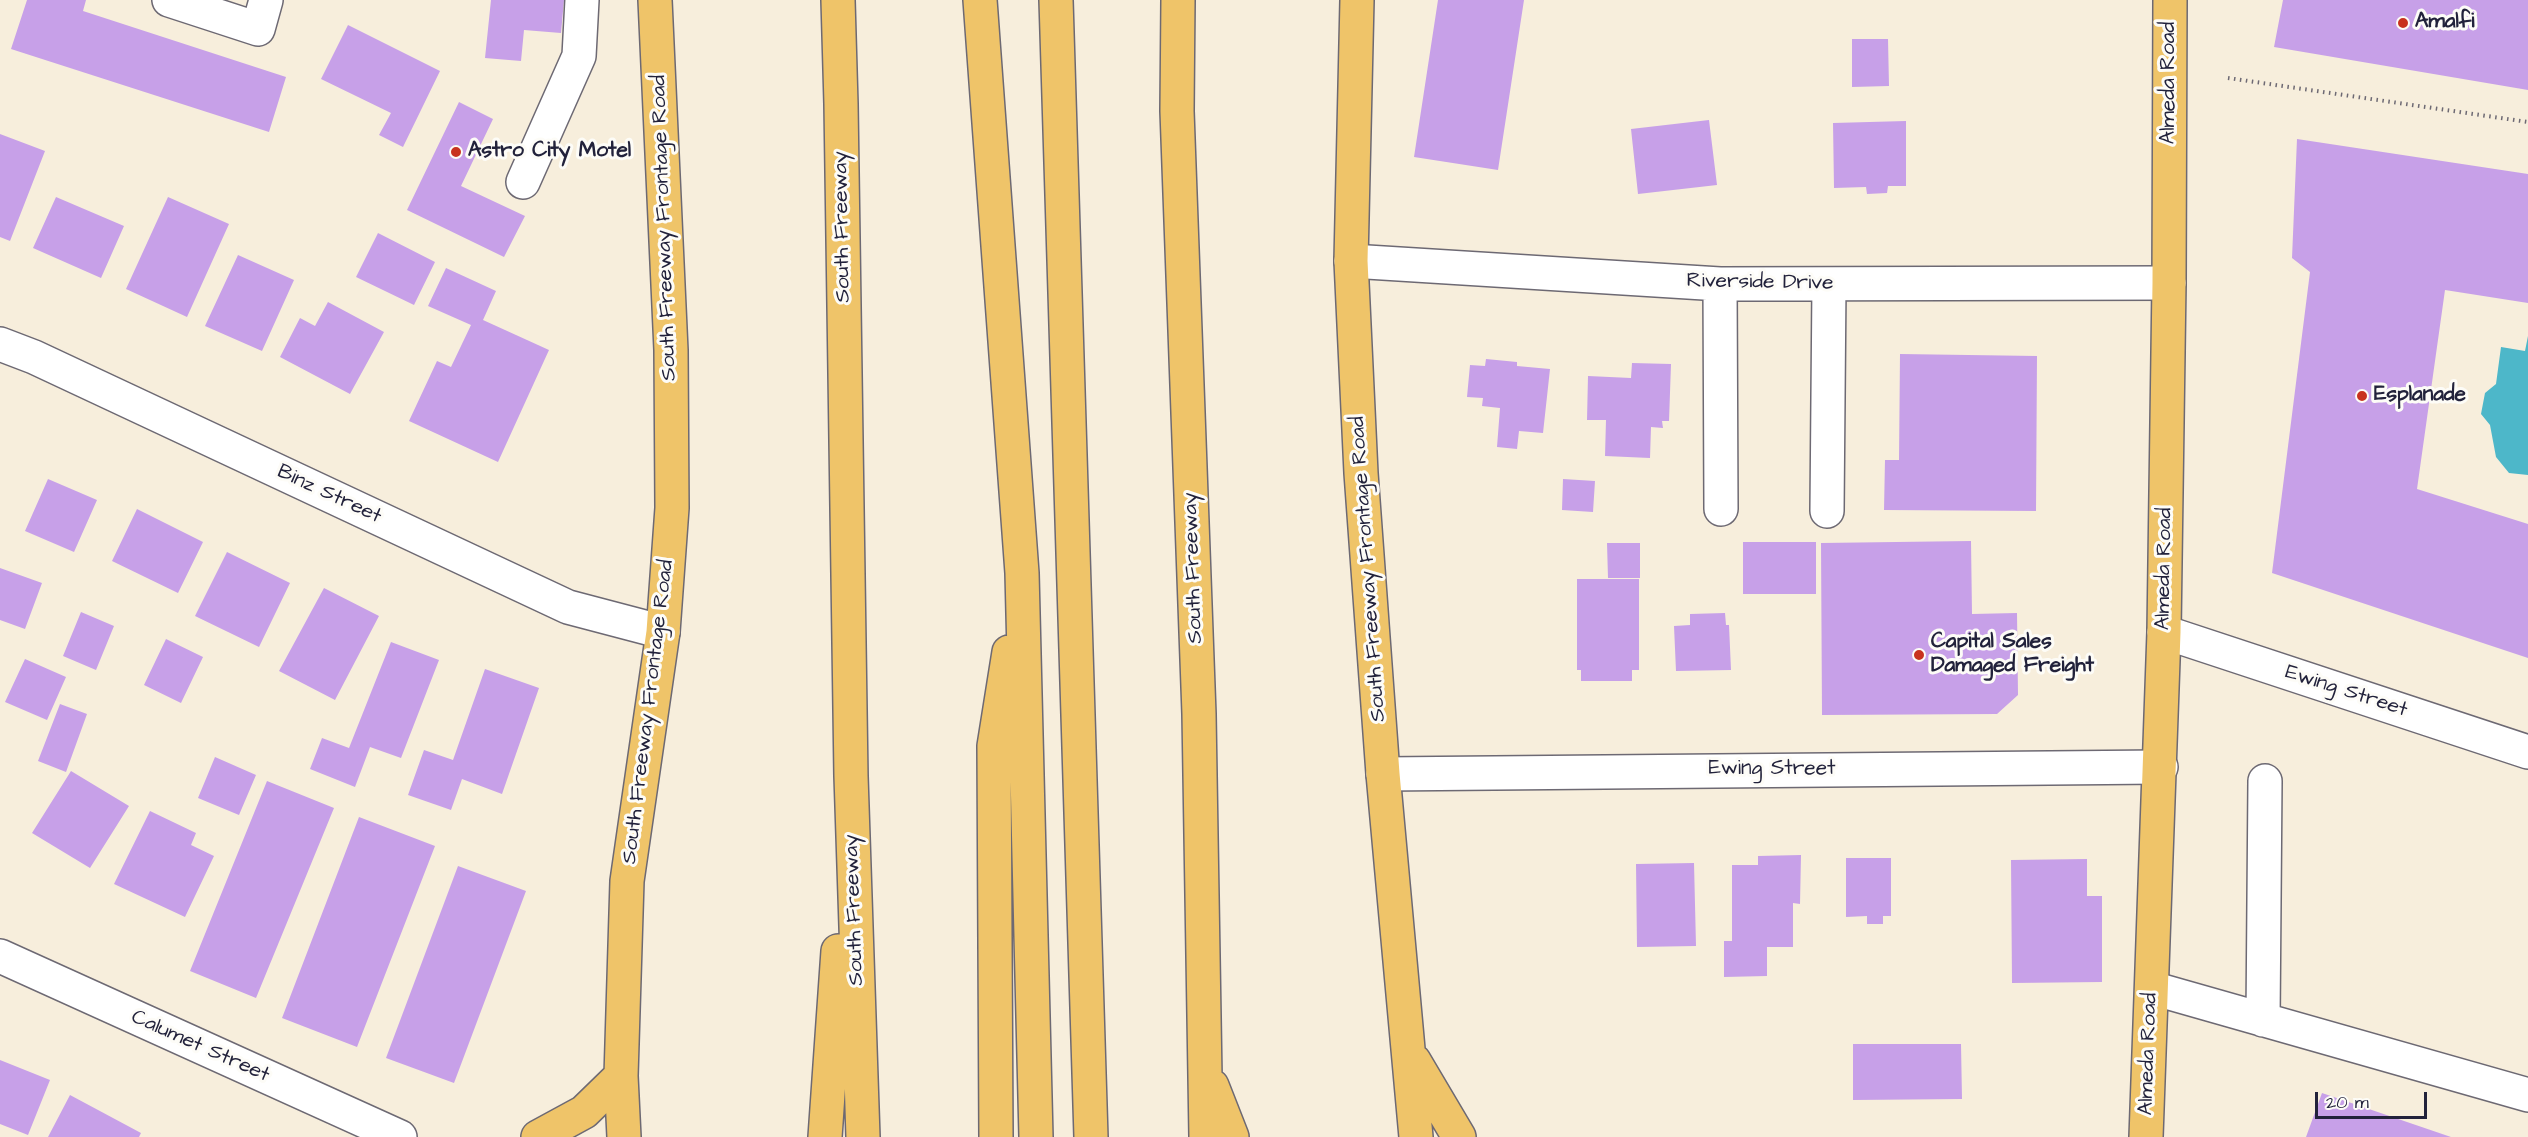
<!DOCTYPE html>
<html>
<head>
<meta charset="utf-8">
<style>
	body { margin:0 }
	#map { position:relative; width:2528px; height:1137px; overflow:hidden; background:#f7eedc; font-family:"Architects Daughter",sans-serif }
	canvas { display:block }
	.scale { position:absolute; left:2315px; top:1092px; width:112px; height:27px; box-sizing:border-box; border:3px solid #22223b; border-top:0; padding-left:8px; font-size:18px; line-height:21px; white-space:nowrap; color:#22223b; -webkit-text-stroke:4px #fdfcf7; paint-order:stroke }
</style>
</head>
<body>
<div id="map">
<canvas width="2528" height="1137"></canvas>
<div class="scale">20 m</div>
</div>
<script>
const c = document.querySelector('canvas').getContext('2d');
c.lineJoin = 'round';
function fillPath(path, color) {
  c.fillStyle = color;
  c.fill(path, 'evenodd');
}
function shape(rows) {
  const path = new Path2D();
  for (const r of rows) {
    path.moveTo(r[0], r[1]);
    for (let i = 2; i < r.length; i += 2) path.lineTo(r[i], r[i + 1]);
  }
  return path;
}
function trace(path, color, width, dash) {
  c.strokeStyle = color;
  c.lineWidth = width;
  c.lineCap = dash ? 'butt' : 'round';
  c.setLineDash(dash || []);
  c.stroke(path);
}
function label(font, color, halo, rows, align = 'center') {
  c.font = font + ' "Architects Daughter",sans-serif';
  c.lineWidth = 6;
  c.setLineDash([]);
  c.textBaseline = 'middle';
  c.strokeStyle = halo;
  c.fillStyle = color;
  for (const [text, x, y, turn = 0] of rows) {
    c.save();
    c.translate(x, y);
    c.rotate((+turn || 0) * Math.PI / 180);
    c.textAlign = isNaN(turn) ? turn : align;
    if (halo) c.strokeText(text, 0, 0);
    c.fillText(text, 0, 0);
    c.restore();
  }
}
const water = shape([
	[2528,336,2528,475,2509,473,2496,457,2490,425,2481,414,2485,393,2496,384,2501,347,2525,351]
]);
const building = shape([
	[27,0,86,0,83,11,286,77,269,132,11,49],
	[491,0,564,0,561,33,524,30,521,61,485,58],
	[1438,0,1524,0,1498,170,1414,157],
	[2283,0,2528,0,2528,90,2274,47],
	[348,25,440,71,403,147,379,135,391,113,321,79],
	[1852,39,1888,39,1889,86,1852,87],
	[459,102,493,119,461,186,525,216,504,257,407,210],
	[1709,120,1717,185,1638,194,1631,129],
	[1906,121,1906,186,1888,186,1887,193,1867,194,1866,187,1834,188,1833,123],
	[0,134,45,151,10,241,0,237],
	[2297,139,2528,174,2528,303,2445,290,2417,489,2528,524,2528,658,2272,573,2310,272,2292,258],
	[56,197,124,226,101,278,33,248],
	[168,197,229,224,187,317,126,289],
	[378,233,435,262,414,305,356,277],
	[238,255,294,280,262,351,205,326],
	[446,268,496,291,483,320,549,350,498,462,409,421,437,361,451,367,471,325,428,306],
	[328,302,384,332,350,394,280,357,300,318,315,326],
	[1900,354,2037,356,2036,511,1884,510,1885,460,1899,460],
	[1486,359,1517,362,1517,366,1550,369,1543,433,1519,431,1517,449,1497,447,1500,408,1482,406,1483,398,1467,397,1470,365,1485,366],
	[1632,363,1671,364,1669,421,1662,421,1663,428,1651,427,1650,458,1605,456,1606,420,1587,420,1588,376,1631,378],
	[48,479,97,500,74,552,25,531],
	[1563,479,1595,481,1593,512,1562,510],
	[137,509,203,542,178,593,112,561],
	[1971,541,1972,614,2017,613,2018,695,1997,714,1822,715,1821,543],
	[1743,542,1816,542,1816,594,1743,594],
	[1607,543,1640,543,1640,578,1608,578],
	[227,552,290,583,259,647,195,616],
	[0,568,42,583,25,629,0,620],
	[1577,579,1639,579,1639,670,1632,670,1632,681,1581,681,1581,670,1577,670],
	[324,588,379,616,335,700,279,671],
	[81,612,114,626,96,670,63,656],
	[1725,613,1726,625,1729,625,1731,670,1676,671,1674,626,1690,625,1690,614],
	[166,639,203,657,181,703,144,685],
	[391,642,439,660,401,758,370,747,355,787,310,769,322,738,349,748],
	[25,659,66,677,47,720,5,702],
	[485,669,539,688,502,794,462,779,451,810,408,795,424,750,453,760],
	[60,704,87,714,66,772,38,761],
	[215,757,256,775,239,815,198,798],
	[71,771,129,806,90,868,32,833],
	[267,781,334,808,256,998,190,971],
	[150,811,196,833,191,845,214,856,185,917,114,884],
	[359,817,435,846,357,1047,282,1018],
	[1801,855,1800,904,1793,903,1793,947,1767,947,1767,976,1724,977,1724,941,1732,941,1732,865,1758,865,1758,856],
	[1846,858,1891,858,1891,916,1883,916,1883,924,1867,924,1867,916,1846,917],
	[2087,859,2087,896,2102,896,2102,982,2012,983,2011,860],
	[1694,863,1696,946,1637,947,1636,864],
	[458,866,526,891,454,1083,386,1058],
	[1853,1044,1961,1044,1962,1099,1853,1100],
	[0,1060,50,1080,28,1135,0,1124],
	[2322,1093,2451,1137,2306,1137],
	[70,1095,141,1133,139,1137,48,1137]
]);
const path = shape([
	[2228,78,2528,122]
]);
const minor = shape([
	[169,0,258,29,266,0],
	[523,182,579,56,582,0],
	[1351,261,1720,284,2169,283],
	[1720,284,1721,509],
	[0,344,34,357,568,607,663,632],
	[1827,511,1829,284],
	[2164,632,2528,752],
	[1383,774,2161,767],
	[0,956,400,1137],
	[2152,988,2528,1095],
	[2263,1020,2265,781]
]);
const major = shape([
	[1357,0,1351,261,1361,473,1383,774,1416,1137],
	[1414,1061,1459,1137],
	[538,1137,584,1112,621,1076],
	[624,1137,621,1076,627,881,663,632,672,508,671,350,655,0],
	[2146,1137,2164,632,2169,283,2170,0]
]);
const highway = shape([
	[838,0,841,104,851,776,863,1137],
	[980,0,1022,573,1036,1137],
	[1056,0,1091,1137],
	[1178,0,1177,111,1199,714,1206,1137],
	[1212,1086,1232,1137],
	[825,1137,838,951],
	[996,1137,994,746,1009,652]
]);
const markers = [
	[2403,23,6,"#c8321e"],
	[456,152,6,"#c8321e"],
	[2362,396,6,"#c8321e"],
	[1919,655,6,"#c8321e"]
];
const poiNames = [
	["Amalfi",2415,23],
	["Astro City Motel",468,152],
	["Esplanade",2374,396],
	["Capital Sales",1931,643],
	["Damaged Freight",1931,667]
];
const streetNames = [
	["Almeda Road",2170,83,-90],
	["South Freeway",843,227,-91],
	["South Freeway Frontage Road",665,228,-92],
	["Riverside Drive",1760,283,1],
	["Binz Street",329,495,25],
	["South Freeway",1194,568,-92],
	["South Freeway Frontage Road",1369,569,-94],
	["Almeda Road",2165,569,-89],
	["Ewing Street",2346,692,18],
	["South Freeway Frontage Road",649,712,-83],
	["Ewing Street",1772,770],
	["South Freeway",855,910,-92],
	["Calumet Street",200,1047,24],
	["Almeda Road",2149,1054,-88]
];
fillPath(water, '#4db7c9');
fillPath(building, '#c7a0e8');
trace(minor, '#6d6973', 36);
trace(major, '#6d6973', 36);
trace(highway, '#6d6973', 36);
trace(path, '#6d6973', 4, [1.5, 4.5]);
trace(minor, '#fff', 33);
trace(major, '#efc469', 33);
trace(highway, '#efc469', 33);
for (const [x, y, r, color] of markers) {
  const dot = new Path2D();
  dot.arc(x, y, r, 0, 2 * Math.PI);
  c.fillStyle = color;
  c.fill(dot);
  trace(dot, '#fdfcf7', 2);
}
label('bold 21px', '#22223b', '#fdfcf7', poiNames, 'left');
label('21px', '#22223b', '#fdfcf7', streetNames);
</script>
</body>
</html>
